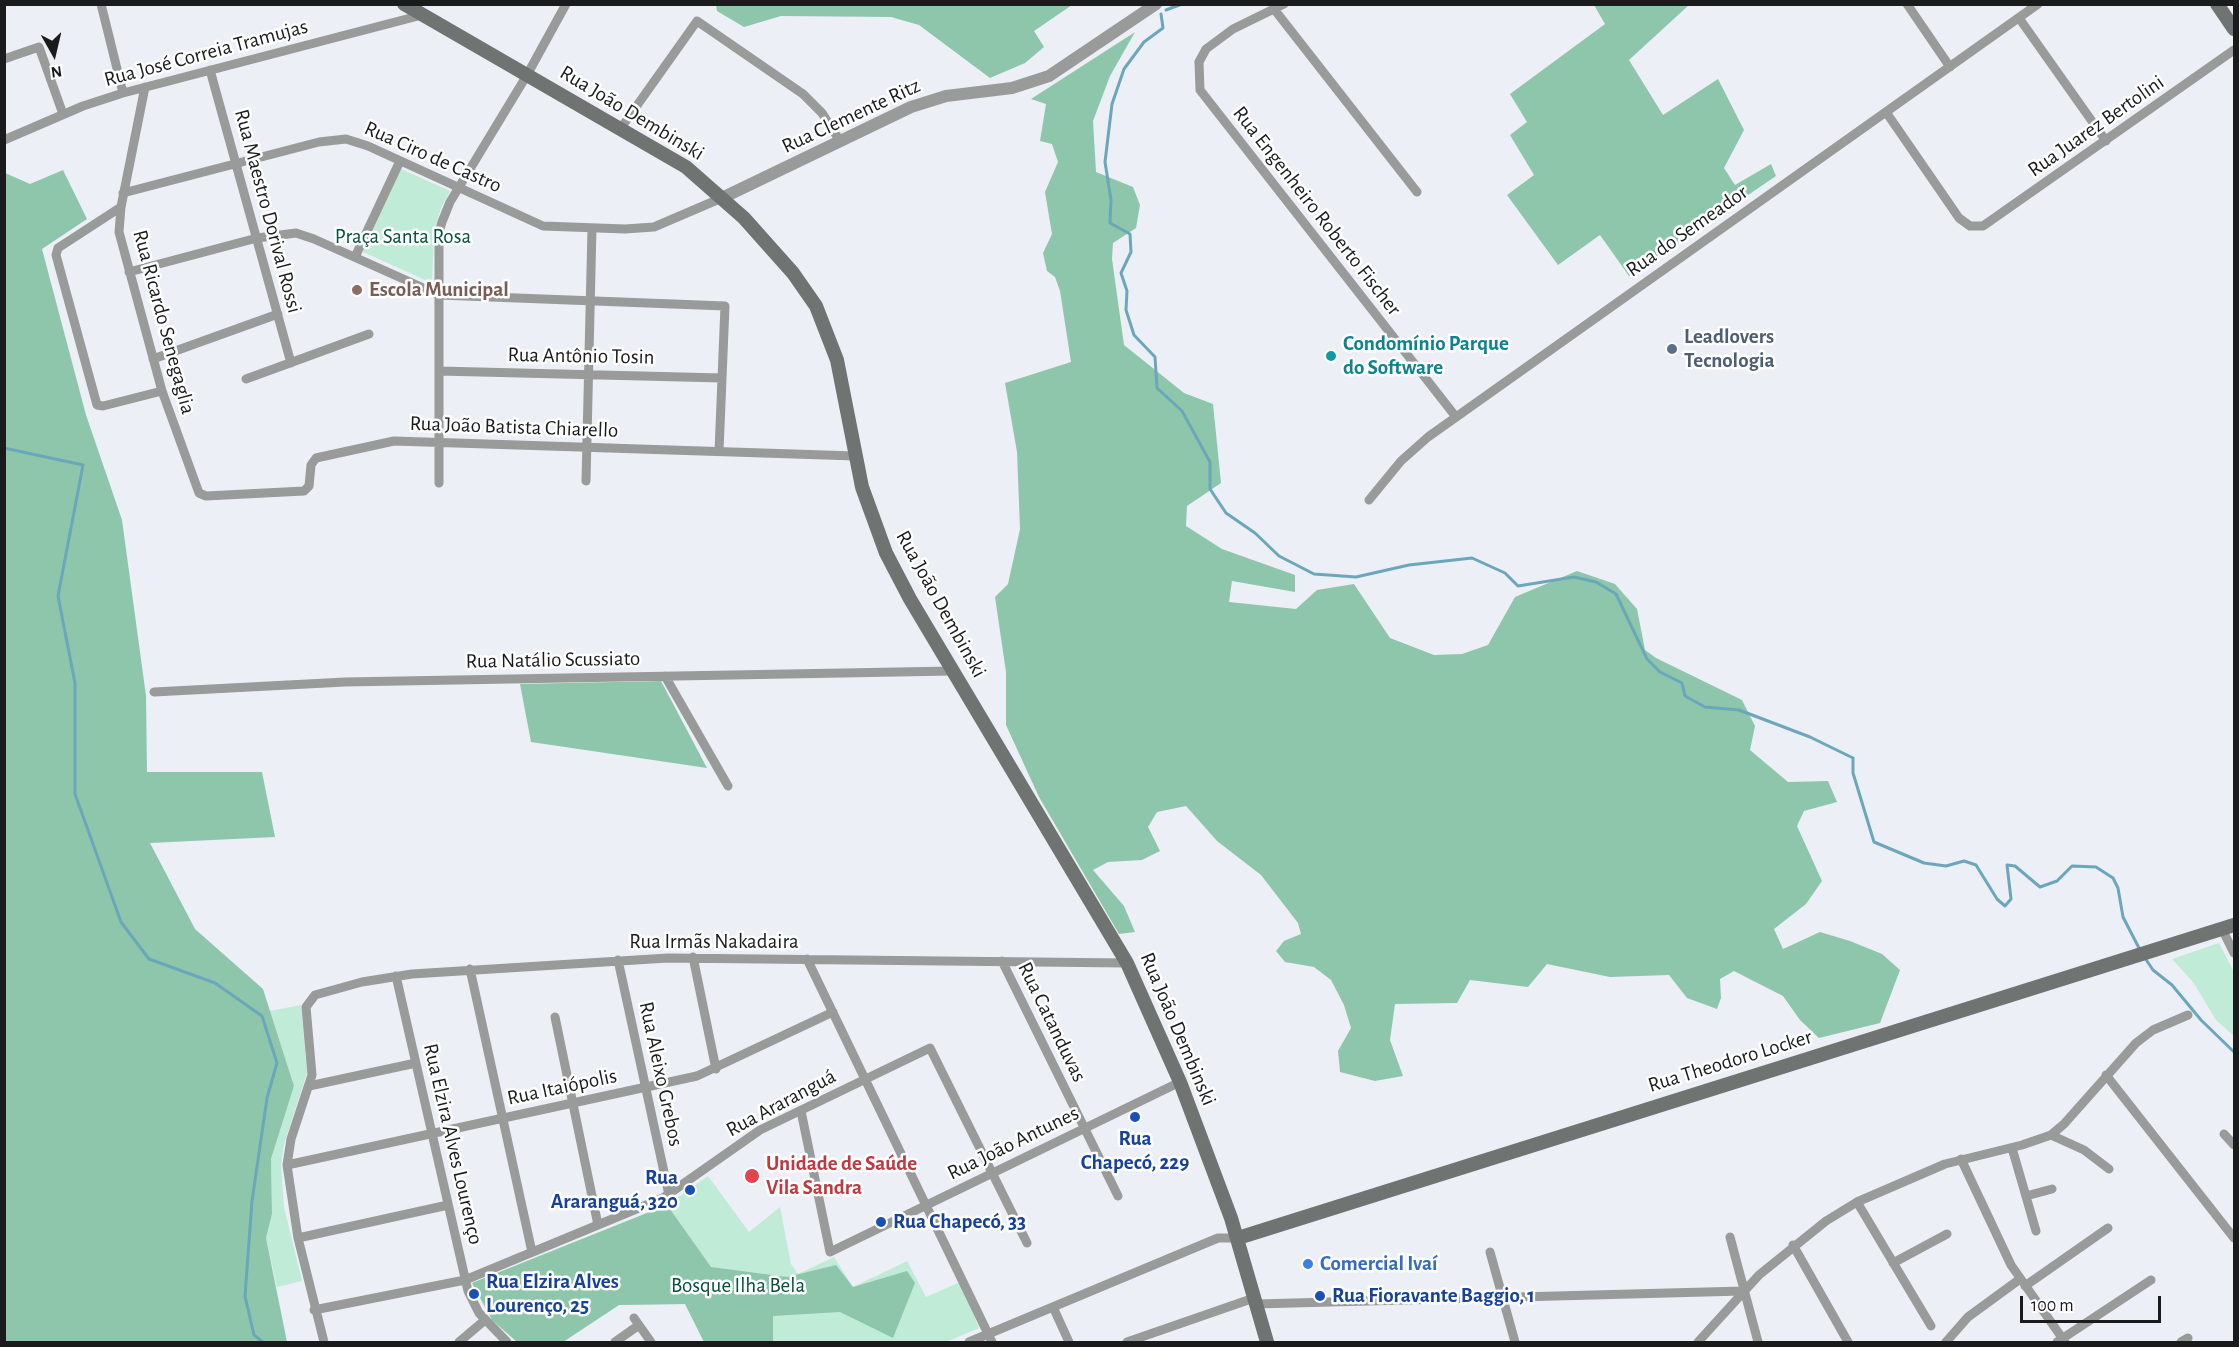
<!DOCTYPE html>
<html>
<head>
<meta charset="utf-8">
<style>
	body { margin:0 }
	#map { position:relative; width:2239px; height:1347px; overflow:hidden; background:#eceff5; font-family:"Alegreya Sans",sans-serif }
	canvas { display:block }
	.frame { position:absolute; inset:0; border:6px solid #1a1b1d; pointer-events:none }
	.north { position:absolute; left:24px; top:24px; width:60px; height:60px; -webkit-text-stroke:4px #fff; paint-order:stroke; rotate:172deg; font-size:16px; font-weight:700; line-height:24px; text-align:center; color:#1a1b1d }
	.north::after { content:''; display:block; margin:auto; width:21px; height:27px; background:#1a1b1d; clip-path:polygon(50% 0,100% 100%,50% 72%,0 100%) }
	.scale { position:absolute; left:2020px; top:1296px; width:141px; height:27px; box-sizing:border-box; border:3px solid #1a1b1d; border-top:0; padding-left:8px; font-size:18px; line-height:21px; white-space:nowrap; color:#1a1b1d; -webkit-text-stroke:4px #fff; paint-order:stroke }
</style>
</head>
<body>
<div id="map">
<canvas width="2239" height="1347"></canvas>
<div class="frame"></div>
<div class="north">N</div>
<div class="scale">100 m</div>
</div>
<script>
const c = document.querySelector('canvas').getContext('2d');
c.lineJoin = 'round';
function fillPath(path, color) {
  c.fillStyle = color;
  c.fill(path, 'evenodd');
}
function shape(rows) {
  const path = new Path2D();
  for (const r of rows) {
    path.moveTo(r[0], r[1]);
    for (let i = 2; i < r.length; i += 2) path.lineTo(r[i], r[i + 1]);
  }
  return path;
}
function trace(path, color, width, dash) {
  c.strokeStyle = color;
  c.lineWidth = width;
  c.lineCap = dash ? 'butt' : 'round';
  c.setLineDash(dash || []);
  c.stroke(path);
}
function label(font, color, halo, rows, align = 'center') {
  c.font = font + ' "Alegreya Sans",sans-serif';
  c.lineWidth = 5;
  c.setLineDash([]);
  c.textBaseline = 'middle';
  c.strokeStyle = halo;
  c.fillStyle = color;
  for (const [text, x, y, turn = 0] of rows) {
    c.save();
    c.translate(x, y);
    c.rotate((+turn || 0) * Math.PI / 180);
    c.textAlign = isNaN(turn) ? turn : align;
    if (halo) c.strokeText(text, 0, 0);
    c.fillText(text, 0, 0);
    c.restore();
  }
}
const green = shape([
	[401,169,450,191,441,208,434,231,432,283,363,252],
	[2219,943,2234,972,2234,1036,2216,1020,2193,982,2172,959],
	[301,1005,307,1073,284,1144,281,1165,284,1207,302,1281,277,1287,266,1238,272,1214,271,1159,294,1086,270,1011],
	[708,1176,749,1232,780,1207,791,1264,798,1274,834,1257,853,1287,907,1261,926,1297,960,1282,979,1328,946,1342,704,1342,685,1304,619,1305,563,1342,517,1342,472,1283,667,1205]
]);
const forest = shape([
	[716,5,716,4,1072,5,1034,31,1044,47,1025,63,990,78,919,25,891,17,781,16,744,27,717,11],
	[1594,5,1689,5,1629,60,1663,115,1718,79,1744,130,1724,168,1735,185,1771,164,1776,176,1629,276,1600,235,1558,265,1507,195,1534,175,1510,135,1527,122,1510,94,1605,24],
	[1135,32,1110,76,1093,121,1096,172,1133,187,1140,205,1136,228,1113,243,1112,259,1124,345,1184,393,1213,404,1221,483,1187,506,1186,526,1222,549,1295,575,1295,592,1232,581,1229,602,1296,609,1317,590,1354,584,1390,638,1434,655,1462,654,1488,645,1515,597,1577,571,1615,584,1637,609,1645,650,1656,658,1742,700,1755,726,1750,750,1788,782,1828,781,1837,802,1804,811,1797,826,1822,881,1806,904,1774,929,1783,949,1820,932,1850,941,1882,954,1900,970,1880,1023,1819,1038,1800,1020,1783,996,1734,971,1720,979,1721,998,1717,1009,1687,998,1669,975,1610,977,1547,964,1528,987,1470,980,1457,1003,1395,1004,1390,1040,1403,1076,1375,1081,1340,1072,1338,1051,1351,1028,1344,1005,1331,980,1314,967,1285,962,1276,951,1284,941,1301,934,1298,923,1261,875,1217,841,1186,806,1157,812,1148,827,1160,851,1142,860,1108,862,1093,870,1124,906,1135,932,1119,934,1039,797,1006,725,1006,672,995,597,1008,584,1020,529,1017,452,1005,383,1071,362,1060,291,1055,277,1047,271,1043,253,1052,234,1045,192,1058,162,1052,144,1040,141,1046,104,1031,99],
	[63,170,87,219,42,249,86,415,122,520,146,696,147,772,262,772,275,837,150,843,195,929,263,989,294,1086,271,1159,272,1214,266,1238,287,1342,5,1342,5,173,30,184],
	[661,681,707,768,531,742,520,684],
	[667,1205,711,1267,787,1277,836,1265,853,1287,907,1271,915,1283,893,1338,840,1312,773,1316,773,1342,704,1342,685,1304,619,1305,563,1342,517,1342,492,1320,472,1283]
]);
const stream = shape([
	[1166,10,1182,4],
	[1161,14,1163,28,1144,42,1124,69,1112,104,1105,162,1111,200,1110,223,1130,234,1131,252,1121,273,1127,291,1126,310,1134,335,1155,357,1157,388,1182,411,1210,462,1210,489,1226,513,1255,533,1279,556,1314,574,1356,577,1409,565,1472,558,1505,573,1518,586,1574,577,1596,582,1616,594,1647,659,1660,672,1682,683,1685,696,1705,707,1739,710,1810,737,1853,758,1853,773,1874,842,1924,863,1946,866,1964,861,1976,865,1997,899,2005,906,2011,899,2007,865,2015,866,2040,887,2057,881,2072,866,2096,867,2113,878,2118,888,2123,917,2140,950],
	[4,448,83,465,58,596,75,683,75,794,121,922,149,959,215,983,262,1016,277,1063,267,1098,252,1201,245,1296,254,1335,263,1342],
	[2145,958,2153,970,2172,985,2201,1020,2234,1052]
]);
const minor = shape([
	[101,4,123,93],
	[1284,4,1233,29,1206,49,1199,62,1200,90,1456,417],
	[1907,4,1950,67],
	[1274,9,1417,192],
	[2019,18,2106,141],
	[4,59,39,47,63,114],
	[210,70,291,363],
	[145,87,121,207,119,232,162,391,199,493,206,496,304,491,309,486,311,465,316,458,394,441,855,456],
	[1886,112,1959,218,1970,226,1983,226,2234,50],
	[621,128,697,21,803,94,822,113,840,141],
	[4,140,83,106,123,93,422,15],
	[123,193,319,142,346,139,368,146,543,226,625,229,654,227,724,197],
	[121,207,58,248,56,255,97,405,103,406,162,391],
	[355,257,400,161],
	[129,272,257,238,296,233,314,239,439,295,725,306,719,451],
	[153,359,278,314],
	[439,371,722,378],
	[246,379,369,334],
	[586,481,592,228],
	[439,483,439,233,442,222,450,202,527,75,566,4],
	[1369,500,1401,461,1428,437,2038,4],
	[665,676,728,786],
	[154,692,345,682,953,671],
	[2222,929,2234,953],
	[693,957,716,1069],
	[807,959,992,1342],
	[618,960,669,1195],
	[1002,961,1118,1196],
	[470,969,532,1252],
	[396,976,468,1291,479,1313,507,1342],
	[555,1017,598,1225],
	[2106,1075,2234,1238],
	[309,1086,416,1063],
	[801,1111,830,1252,1180,1082],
	[2224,1134,2234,1145],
	[2051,1135,2084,1150,2109,1169],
	[2012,1148,2036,1231],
	[1961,1159,2011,1265,2065,1342],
	[287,1165,697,1076,833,1012],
	[2026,1196,2052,1189],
	[1857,1202,1931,1326],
	[1730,1237,1758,1342],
	[298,1238,448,1205],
	[1793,1245,1848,1342],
	[1490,1252,1515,1342],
	[1893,1263,1947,1234],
	[2025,1286,2108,1228],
	[1256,1304,1743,1291],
	[1053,1307,1069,1342],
	[314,1310,465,1280,663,1198,760,1130,930,1048,1027,1243],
	[634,1318,651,1342],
	[324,1342,298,1238,287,1165,291,1139,312,1075,306,1007,315,995,362,982,412,974,668,958,1127,963],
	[459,1342,485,1320],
	[615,1342,639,1325],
	[969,1342,1218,1238,1238,1238],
	[1127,1342,1254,1298],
	[1698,1342,1759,1275,1826,1221,1857,1202,1945,1164,2022,1145,2051,1135,2064,1124,2136,1043,2153,1030,2188,1015],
	[1946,1342,1968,1317,2020,1279],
	[2057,1342,2151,1280],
	[2181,1342,2188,1338]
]);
const tertiary = shape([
	[724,197,911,107,946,96,1012,88,1049,76,1156,4]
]);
const secondary = shape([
	[404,4,686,167,744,218,793,273,816,306,837,360,862,487,886,553,910,599,1127,963,1180,1082,1231,1218,1267,1342],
	[2217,4,2234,29],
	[1238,1238,2234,925]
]);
const markers = [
	[357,290,6,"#8d6e63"],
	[1672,349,6,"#5c6f8a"],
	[1331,356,6,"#0f9aa8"],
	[1135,1117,6,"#1a4fb4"],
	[752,1176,8,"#e0444e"],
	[690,1190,6,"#1a4fb4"],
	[881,1222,6,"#1a4fb4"],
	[1308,1264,6,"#3f7fe0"],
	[474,1294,6,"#1a4fb4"],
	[1320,1296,6,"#1a4fb4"]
];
const streetNames = [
	["Rua José Correia Tramujas",206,53,-15],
	["Rua João Dembinski",632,113,31],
	["Rua Clemente Ritz",851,116,-25],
	["Rua Juarez Bertolini",2096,126,-35],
	["Rua Ciro de Castro",433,157,24],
	["Rua Maestro Dorival Rossi",268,211,75],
	["Rua Engenheiro Roberto Fischer",1317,211,52],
	["Rua do Semeador",1687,231,-35],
	["Rua Ricardo Senegaglia",164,322,75],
	["Rua Antônio Tosin",581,356,1],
	["Rua João Batista Chiarello",514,427,2],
	["Rua João Dembinski",941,604,61],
	["Rua Natálio Scussiato",553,660,-1],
	["Rua Irmãs Nakadaira",714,942],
	["Rua Catanduvas",1052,1022,64],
	["Rua João Dembinski",1178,1029,67],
	["Rua Theodoro Locker",1730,1061,-17],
	["Rua Aleixo Grebos",661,1074,78],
	["Rua Itaiópolis",562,1087,-12],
	["Rua Araranguá",781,1103,-28],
	["Rua João Antunes",1013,1143,-26],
	["Rua Elzira Alves Lourenço",453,1144,77]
];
const parkNames = [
	["Praça Santa Rosa",403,237],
	["Bosque Ilha Bela",738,1286]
];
const educationNames = [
	["Escola Municipal",369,290]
];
const serviceNames = [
	["Leadlovers",1684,337],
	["Tecnologia",1684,361]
];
const cultureNames = [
	["Condomínio Parque",1343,344],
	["do Software",1343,368]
];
const transitNames = [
	["Rua",1135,1139,"center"],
	["Chapecó, 229",1135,1163,"center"],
	["Rua",678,1178,"right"],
	["Araranguá, 320",678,1202,"right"],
	["Rua Chapecó, 33",893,1222],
	["Rua Elzira Alves",486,1282],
	["Lourenço, 25",486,1306],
	["Rua Fioravante Baggio, 1",1332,1296]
];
const healthNames = [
	["Unidade de Saúde",766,1164],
	["Vila Sandra",766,1188]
];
const shopNames = [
	["Comercial Ivaí",1320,1264]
];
fillPath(green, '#c0ebd7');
fillPath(forest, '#8ec6ac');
trace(stream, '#6ba7bb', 3);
trace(minor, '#989b9a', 9);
trace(tertiary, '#989b9a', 12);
trace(secondary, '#6f7371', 14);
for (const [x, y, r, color] of markers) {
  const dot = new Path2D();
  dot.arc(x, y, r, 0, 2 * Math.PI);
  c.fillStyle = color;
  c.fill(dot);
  trace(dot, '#fff', 2);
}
label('21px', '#1a1b1d', '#fff', streetNames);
label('21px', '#055139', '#fff', parkNames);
label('bold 21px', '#785e54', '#fff', educationNames, 'left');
label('bold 21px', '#4e5e75', '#fff', serviceNames, 'left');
label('bold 21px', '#0d838f', '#fff', cultureNames, 'left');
label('bold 21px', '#164399', '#fff', transitNames, 'left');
label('bold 21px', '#be3a42', '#fff', healthNames, 'left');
label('bold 21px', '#366cbe', '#fff', shopNames, 'left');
</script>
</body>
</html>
